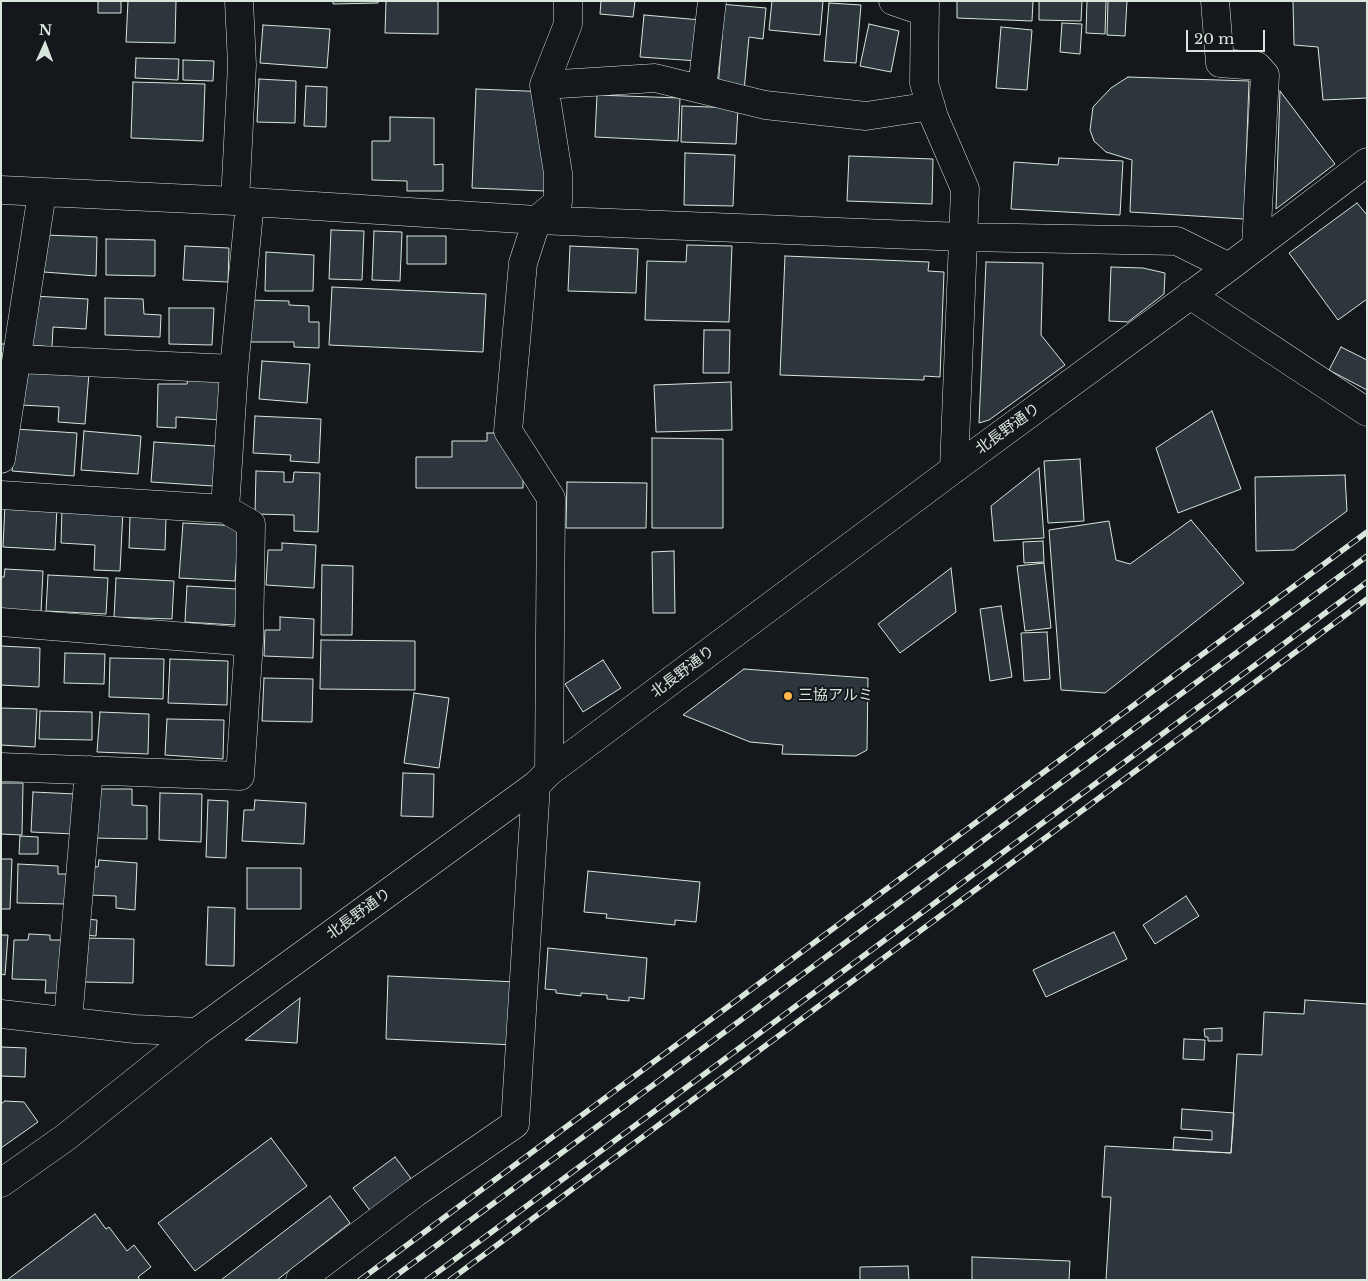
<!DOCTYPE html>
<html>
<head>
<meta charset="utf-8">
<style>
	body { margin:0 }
	#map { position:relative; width:1368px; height:1281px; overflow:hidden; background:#14181c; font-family:"Libre Baskerville",serif }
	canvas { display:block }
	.frame { position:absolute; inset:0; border:2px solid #d8e6dc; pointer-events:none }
	.north { position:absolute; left:20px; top:20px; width:50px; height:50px; -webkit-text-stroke:4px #14181c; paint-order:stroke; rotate:2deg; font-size:14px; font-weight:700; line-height:20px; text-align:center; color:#d8e6dc }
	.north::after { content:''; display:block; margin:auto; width:18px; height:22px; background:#d8e6dc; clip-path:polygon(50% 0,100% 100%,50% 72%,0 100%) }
	.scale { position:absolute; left:1186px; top:30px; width:79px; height:22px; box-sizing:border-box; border:2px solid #d8e6dc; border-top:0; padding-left:6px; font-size:15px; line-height:18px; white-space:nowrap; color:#d8e6dc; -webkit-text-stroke:4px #14181c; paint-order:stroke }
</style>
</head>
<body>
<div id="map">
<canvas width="1368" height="1281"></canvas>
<div class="frame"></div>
<div class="north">N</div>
<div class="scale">20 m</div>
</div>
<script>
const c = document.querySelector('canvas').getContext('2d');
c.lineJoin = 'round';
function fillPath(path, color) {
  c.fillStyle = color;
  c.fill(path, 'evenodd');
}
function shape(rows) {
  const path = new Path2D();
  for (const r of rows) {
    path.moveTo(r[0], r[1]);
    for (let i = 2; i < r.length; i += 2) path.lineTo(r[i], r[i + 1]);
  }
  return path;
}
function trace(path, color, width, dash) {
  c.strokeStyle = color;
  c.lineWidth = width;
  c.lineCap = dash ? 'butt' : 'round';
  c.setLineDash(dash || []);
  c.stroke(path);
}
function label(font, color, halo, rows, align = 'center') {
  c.font = font + ' "Libre Baskerville","Noto Sans JP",serif';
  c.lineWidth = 4;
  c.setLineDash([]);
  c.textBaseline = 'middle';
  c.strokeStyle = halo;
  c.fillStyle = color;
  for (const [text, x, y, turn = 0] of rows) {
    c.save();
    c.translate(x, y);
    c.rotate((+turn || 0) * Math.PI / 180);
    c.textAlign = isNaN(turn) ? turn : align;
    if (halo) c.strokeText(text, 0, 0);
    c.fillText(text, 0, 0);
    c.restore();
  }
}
const building = shape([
	[98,1,121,1,121,13,98,13,98,1],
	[128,1,176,1,175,43,126,42,128,1],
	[333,1,378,1,378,3,333,4,333,1],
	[386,1,438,1,438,34,385,33,386,1],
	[601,1,635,1,633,17,600,14,601,1],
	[772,1,823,1,820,35,769,30,772,1],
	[957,1,1033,1,1032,21,957,18,957,1],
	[1039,1,1082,1,1081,21,1039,20,1039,1],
	[1087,1,1106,1,1105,34,1086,33,1087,1],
	[1108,1,1127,1,1125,36,1107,35,1108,1],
	[1293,1,1367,1,1367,98,1323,100,1318,47,1294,45,1293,1],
	[829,3,861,5,856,63,824,61,829,3],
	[720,4,766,8,763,39,749,37,744,91,718,88,722,36,717,36,720,4],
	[644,15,701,20,698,61,640,57,644,15],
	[1062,23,1082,24,1080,54,1060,52,1062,23],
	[869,24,899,31,891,72,860,66,869,24],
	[263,25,330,29,327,68,260,63,263,25],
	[1001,27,1032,30,1027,90,996,88,1001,27],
	[136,58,179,59,178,80,135,78,136,58],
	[183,60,214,61,213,81,183,80,183,60],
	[1128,77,1249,81,1244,219,1130,212,1132,160,1106,152,1094,141,1090,130,1093,107,1111,88,1128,77],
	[259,79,296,81,295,123,257,122,259,79],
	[133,82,205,84,203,141,131,138,133,82],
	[306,86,327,87,326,127,304,126,306,86],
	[476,89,550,92,546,191,472,188,476,89],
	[1280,91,1335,164,1276,209,1280,91],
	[597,95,680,98,678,141,595,137,597,95],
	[682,106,738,108,736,144,681,142,682,106],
	[390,117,434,118,434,165,443,164,443,191,407,191,407,181,372,180,372,141,390,141,390,117],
	[685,153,735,155,733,206,684,205,685,153],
	[849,156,933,159,932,204,847,201,849,156],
	[1059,158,1123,161,1120,215,1011,209,1014,162,1058,165,1059,158],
	[1357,203,1367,215,1367,299,1338,320,1289,253,1357,203],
	[331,230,364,231,362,280,329,279,331,230],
	[374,231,402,232,400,281,372,280,374,231],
	[45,235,97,237,96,276,44,272,45,235],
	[407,236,446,236,446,264,407,264,407,236],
	[106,239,155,240,155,276,106,275,106,239],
	[687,245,732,246,729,322,645,320,647,261,686,262,687,245],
	[185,246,229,248,228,282,183,280,185,246],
	[570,246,638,249,636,293,568,291,570,246],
	[266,252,314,255,313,291,265,291,266,252],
	[785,256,929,262,928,271,944,272,940,377,924,376,924,380,780,375,785,256],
	[986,262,1043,263,1041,335,1065,365,989,420,979,423,986,262],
	[1111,267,1143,268,1165,273,1164,294,1128,322,1109,321,1111,267],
	[332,287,486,294,483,352,329,345,332,287],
	[33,296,88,299,86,329,53,327,52,347,29,345,33,296],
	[105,298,143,299,144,314,161,315,160,337,105,335,105,298],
	[245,300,289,301,289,305,309,306,309,322,319,322,319,348,294,347,294,342,244,342,245,300],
	[169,308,214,308,212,345,169,344,169,308],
	[704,330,730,330,729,373,703,373,704,330],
	[1,344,5,344,1,365,1,344],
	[1341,347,1367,360,1367,390,1329,370,1341,347],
	[262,361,310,364,307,403,259,399,262,361],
	[23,369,89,373,85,424,58,422,59,407,21,405,23,369],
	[188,378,223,378,221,420,176,417,176,428,157,427,158,384,187,384,188,378],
	[731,382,732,430,656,432,654,385,731,382],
	[1212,411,1241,489,1178,513,1156,448,1212,411],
	[255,416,321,419,319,463,290,461,291,455,253,453,255,416],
	[15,429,77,433,74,476,12,471,15,429],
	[84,431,141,436,138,474,81,470,84,431],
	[487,433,495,433,523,469,523,488,416,488,416,457,452,457,452,441,487,441,487,433],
	[652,438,723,439,723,528,652,528,652,438],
	[154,442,216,446,213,486,151,482,154,442],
	[1080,459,1084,521,1048,523,1044,461,1080,459],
	[1039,468,1044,538,994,541,991,506,1039,468],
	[256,471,284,472,284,482,293,482,294,472,320,473,318,532,294,531,294,515,255,514,256,471],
	[1345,475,1347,511,1294,550,1256,551,1255,477,1345,475],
	[567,482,647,483,646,528,566,528,567,482],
	[5,504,57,506,55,550,3,547,5,504],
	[62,508,123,510,120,571,94,570,95,545,61,543,62,508],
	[130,516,166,518,165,550,129,548,130,516],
	[1191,520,1244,583,1105,693,1061,690,1049,530,1109,521,1116,560,1130,564,1191,520],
	[183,523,239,526,235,581,179,578,183,523],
	[1043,541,1044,562,1024,563,1023,542,1043,541],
	[282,543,316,545,314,588,266,585,268,550,282,550,282,543],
	[674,551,675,613,653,613,652,552,674,551],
	[1044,563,1051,628,1025,631,1017,566,1044,563],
	[322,565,353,566,352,635,321,635,322,565],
	[951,568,956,612,900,653,878,624,951,568],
	[5,569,43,571,41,612,1,610,1,577,4,577,5,569],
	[48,575,108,578,106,614,46,611,48,575],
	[116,578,174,581,172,619,114,617,116,578],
	[187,586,237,589,235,625,185,622,187,586],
	[1001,606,1012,677,990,681,980,609,1001,606],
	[280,617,314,619,313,658,264,656,265,630,280,630,280,617],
	[1047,632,1050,679,1024,681,1021,633,1047,632],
	[321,640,415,641,415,690,320,689,321,640],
	[1,646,40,648,39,687,1,685,1,646],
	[65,653,105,654,104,684,64,683,65,653],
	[110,658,164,659,163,699,109,697,110,658],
	[170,659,228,661,227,705,168,703,170,659],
	[603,660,621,688,583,712,565,684,603,660],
	[744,669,868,678,867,750,856,756,782,754,783,745,750,742,683,715,744,669],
	[264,678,313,679,312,722,262,721,264,678],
	[414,693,449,698,439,768,404,763,414,693],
	[1,708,37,709,35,747,1,745,1,708],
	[40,711,92,712,92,740,39,739,40,711],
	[100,712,149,714,148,754,97,752,100,712],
	[167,719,224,720,223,759,165,755,167,719],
	[403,773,434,774,433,817,401,816,403,773],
	[1,783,23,783,22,835,1,834,1,783],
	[93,789,132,789,132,805,147,806,147,839,93,838,93,789],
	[33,792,76,794,74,834,31,832,33,792],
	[160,793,202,794,201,842,159,840,160,793],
	[208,800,228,801,226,858,206,857,208,800],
	[255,800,306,803,304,844,242,841,244,810,254,810,255,800],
	[20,836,38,837,38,854,19,854,20,836],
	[1,859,12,859,10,909,1,909,1,859],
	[99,860,137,863,135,910,116,908,116,896,88,895,89,866,98,867,99,860],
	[18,864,58,866,58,874,68,874,67,904,17,903,18,864],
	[247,868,301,868,301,909,247,909,247,868],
	[588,871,700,882,696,922,675,920,675,925,606,918,607,914,584,912,588,871],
	[1186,896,1199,916,1155,944,1143,925,1186,896],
	[208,907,235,908,234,966,206,965,208,907],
	[85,919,97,920,96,936,84,935,85,919],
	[1114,932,1127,959,1046,997,1033,970,1114,932],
	[29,934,50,935,50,940,67,940,65,993,45,993,46,980,12,979,14,940,28,940,29,934],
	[1,935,8,935,5,975,1,974,1,935],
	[85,938,134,939,133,983,84,982,85,938],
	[548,948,647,958,644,999,629,997,629,1001,607,999,607,995,581,993,581,996,556,993,556,990,545,989,548,948],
	[388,976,517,982,514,1045,386,1039,388,976],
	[300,998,297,1043,245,1040,300,998],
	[1305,1000,1367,1004,1367,1280,1106,1280,1111,1197,1102,1197,1105,1146,1231,1153,1237,1054,1262,1055,1264,1012,1304,1014,1305,1000],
	[1222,1028,1222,1041,1208,1041,1208,1037,1205,1037,1204,1029,1222,1028],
	[1184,1039,1205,1040,1204,1060,1183,1059,1184,1039],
	[1,1047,26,1048,25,1077,1,1076,1,1047],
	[5,1101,24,1102,38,1122,1,1148,1,1104,5,1101],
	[1182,1109,1234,1113,1231,1153,1173,1150,1174,1137,1212,1140,1212,1131,1181,1129,1182,1109],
	[271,1138,307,1186,195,1271,158,1223,271,1138],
	[395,1157,413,1181,372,1213,353,1188,395,1157],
	[330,1196,350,1223,277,1280,221,1280,330,1196],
	[95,1214,106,1229,109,1227,127,1251,134,1245,151,1267,138,1277,140,1280,7,1280,95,1214],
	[972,1257,1070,1261,1069,1280,972,1280,972,1257],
	[908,1266,909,1280,860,1280,860,1267,908,1266]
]);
const minor = shape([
	[893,1,925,12],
	[925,1,924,83,934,117,965,189,954,469],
	[1215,1,1220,63,1257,66,1265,75,1256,246],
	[544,85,655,78,765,105,866,116,931,106],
	[702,89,712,1],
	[1,190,235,201,537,220,963,237,1177,241,1229,267],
	[235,201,242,65,239,1],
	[1190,295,1367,412],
	[17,359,234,369],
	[1,459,42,193],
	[1,495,225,509,234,369,250,202],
	[1,622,249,642],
	[1,767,240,776,249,642,251,524,225,509],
	[549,772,551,498,508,431,523,263,537,220,558,202,558,173,544,85,568,24,568,1],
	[1,1014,135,1029,197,1032],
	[68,1021,89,770],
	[1,1183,66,1137,197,1032,536,785,549,772,954,469,1229,267,1367,162],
	[300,1280,415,1193,515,1124,536,785]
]);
const rail = shape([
	[360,1280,1367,532],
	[390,1280,1367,556],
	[427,1280,1367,582],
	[450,1280,1367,599]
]);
const markers = [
	[788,696,5,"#ffb74d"]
];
const streetNames = [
	["北長野通り",1008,429,-36],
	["北長野通り",683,672,-37],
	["北長野通り",359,914,-36]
];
const poiNames = [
	["三協アルミ",798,696]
];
fillPath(building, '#2c363c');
trace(building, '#d8e6dc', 1);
trace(minor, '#d8e6dc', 29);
trace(minor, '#14181c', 28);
trace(rail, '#d8e6dc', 5.5);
trace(rail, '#14181c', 4, [11]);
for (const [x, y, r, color] of markers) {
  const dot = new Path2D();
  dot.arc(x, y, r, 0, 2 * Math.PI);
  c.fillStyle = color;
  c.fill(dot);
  trace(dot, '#14181c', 2);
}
label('15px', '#d8e6dc', '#14181c', streetNames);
label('15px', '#d8e6dc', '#14181c', poiNames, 'left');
</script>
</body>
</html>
